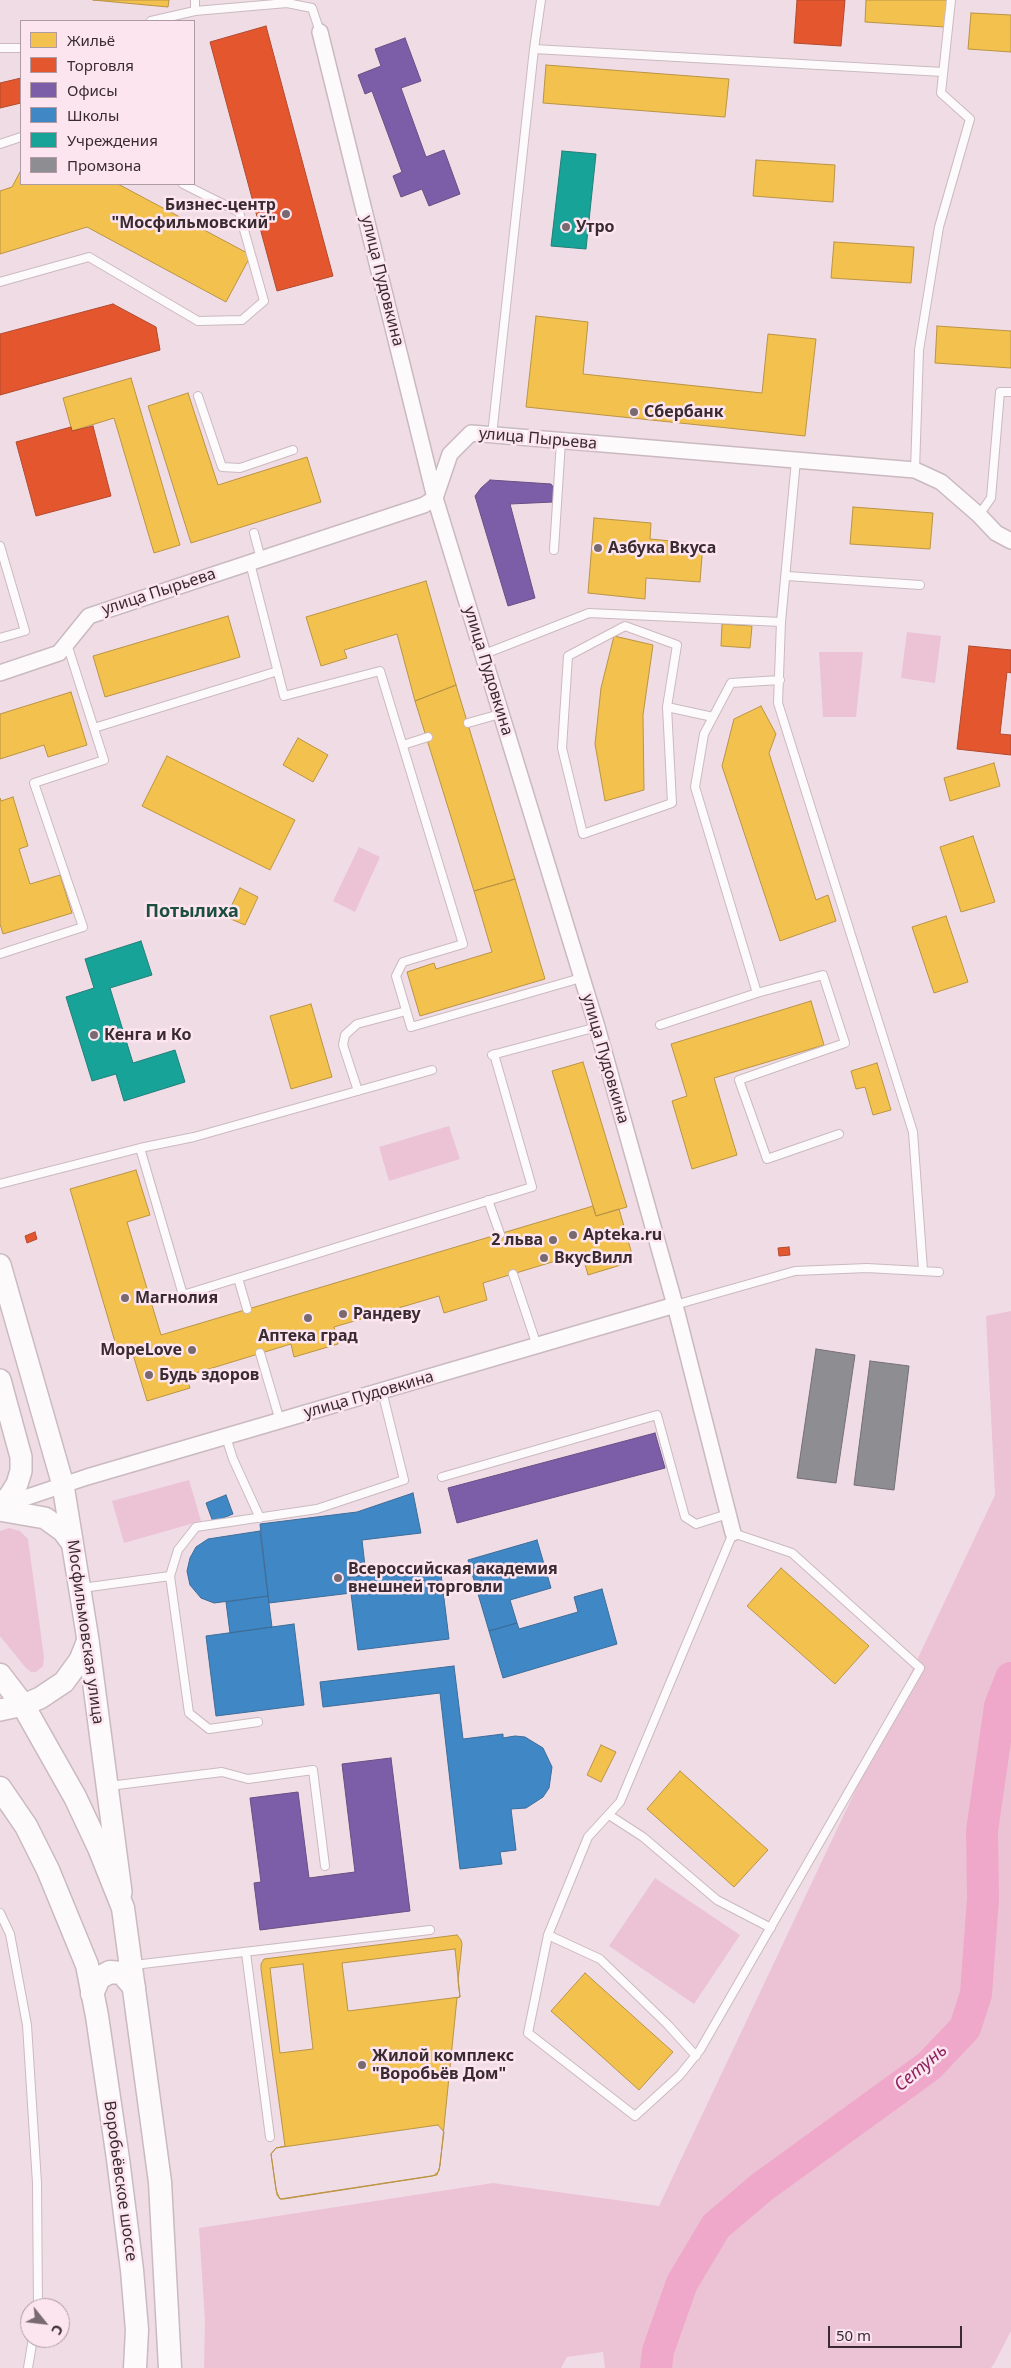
<!DOCTYPE html>
<html>
<head>
<meta charset="utf-8">
<style>
	body { margin:0 }
	#map { position:relative; width:1011px; height:2368px; overflow:hidden; background:#f0dce4; font-family:"Noto Sans",sans-serif }
	canvas { display:block }
	.legend { position:absolute; left:20px; top:20px; width:175px; height:165px; box-sizing:border-box; background:#fce5ef; border:1px solid #ae9ba3; margin:0; padding:6px 9px; list-style:none; font-size:15px; color:#392b31 }
	.legend li { display:flex; align-items:center; gap:10px; height:25px }
	.legend b { width:25px; border:1px solid #ae9ba3 }
	.north { position:absolute; left:20px; top:2298px; width:50px; height:50px; box-sizing:border-box; background:#fce5ef; border:1px solid #ae9ba3; border-radius:50%; rotate:119deg; font-size:14px; font-weight:700; line-height:20px; text-align:center; color:#392b31 }
	.north::after { content:''; display:block; margin:auto; width:18px; height:22px; background:#796970; clip-path:polygon(50% 0,100% 100%,50% 72%,0 100%) }
	.scale { position:absolute; left:828px; top:2326px; width:134px; height:22px; box-sizing:border-box; border:2px solid #392b31; border-top:0; padding-left:6px; font-size:15px; line-height:18px; white-space:nowrap; color:#392b31; -webkit-text-stroke:4px #fce5ef; paint-order:stroke }
</style>
</head>
<body>
<div id="map">
<canvas width="1011" height="2368"></canvas>
<ul class="legend">
<li><b style="height:14px;background:#f2c14e"></b>Жильё</li>
<li><b style="height:14px;background:#e4572e"></b>Торговля</li>
<li><b style="height:14px;background:#7b5ea7"></b>Офисы</li>
<li><b style="height:14px;background:#3f88c5"></b>Школы</li>
<li><b style="height:14px;background:#17a398"></b>Учреждения</li>
<li><b style="height:14px;background:#8d8d92"></b>Промзона</li>
</ul>
<div class="north">С</div>
<div class="scale">50 m</div>
</div>
<script>
const c = document.querySelector('canvas').getContext('2d');
c.lineJoin = 'round';
function fillPath(path, color) {
  c.fillStyle = color;
  c.fill(path, 'evenodd');
}
function shape(rows) {
  const path = new Path2D();
  for (const r of rows) {
    path.moveTo(r[0], r[1]);
    for (let i = 2; i < r.length; i += 2) path.lineTo(r[i], r[i + 1]);
  }
  return path;
}
function trace(path, color, width, dash) {
  c.strokeStyle = color;
  c.lineWidth = width;
  c.lineCap = dash ? 'butt' : 'round';
  c.setLineDash(dash || []);
  c.stroke(path);
}
function label(font, color, halo, rows, align = 'center') {
  c.font = font + ' "Noto Sans",sans-serif';
  c.lineWidth = 5;
  c.setLineDash([]);
  c.textBaseline = 'middle';
  c.strokeStyle = halo;
  c.fillStyle = color;
  for (const [text, x, y, turn = 0] of rows) {
    c.save();
    c.translate(x, y);
    c.rotate((+turn || 0) * Math.PI / 180);
    c.textAlign = isNaN(turn) ? turn : align;
    if (halo) c.strokeText(text, 0, 0);
    c.fillText(text, 0, 0);
    c.restore();
  }
}
const green = shape([
	[907,632,941,636,935,683,901,678],
	[819,652,863,652,856,717,823,717],
	[359,847,380,857,355,912,333,901],
	[449,1126,460,1159,389,1181,379,1147],
	[1011,1311,1011,2331,994,2364,991,2368,605,2368,603,2352,567,2357,561,2368,204,2368,205,2321,199,2228,493,2183,659,2206,995,1495,986,1316],
	[189,1480,201,1521,124,1543,112,1501],
	[9,1528,20,1531,28,1539,44,1657,43,1666,36,1672,31,1672,25,1667,0,1636,0,1531],
	[655,1878,740,1935,694,2004,609,1946]
]);
const homes = shape([
	[93,0,169,0,168,7,93,0],
	[866,0,947,0,945,27,865,22,866,0],
	[971,13,1011,15,1011,52,968,49,971,13],
	[546,65,729,79,725,117,543,103,546,65],
	[756,160,835,165,833,202,753,196,756,160],
	[21,170,21,184,118,184,251,255,226,302,87,227,0,254,0,191,12,187,21,170],
	[834,242,914,247,911,283,831,278,834,242],
	[536,316,588,322,583,374,762,393,768,334,816,339,805,436,526,407,536,316],
	[937,326,1011,331,1011,368,935,363,937,326],
	[131,378,180,545,154,553,114,418,72,431,63,398,131,378],
	[188,393,218,485,307,457,321,502,191,543,148,406,188,393],
	[853,507,933,513,930,549,850,544,853,507],
	[594,518,651,523,650,539,703,544,700,582,646,578,645,599,588,593,594,518],
	[426,581,456,685,415,701,397,634,344,650,347,658,321,666,306,617,426,581],
	[228,616,240,657,105,697,93,656,228,616],
	[722,624,752,626,750,648,721,646,722,624],
	[614,636,653,645,643,715,644,790,605,801,595,744,601,688,614,636],
	[456,685,515,879,474,891,415,701,456,685],
	[71,692,87,745,48,757,44,745,0,759,0,714,71,692],
	[761,706,776,734,769,753,816,900,828,895,836,921,780,941,722,766,734,719,761,706],
	[298,738,328,755,313,782,283,765,298,738],
	[167,756,295,820,270,870,142,806,167,756],
	[994,763,1000,786,950,801,944,778,994,763],
	[13,797,28,846,19,849,30,884,60,875,72,913,3,934,0,924,0,798,1,801,13,797],
	[973,836,995,902,961,912,940,847,973,836],
	[515,879,545,979,420,1016,407,972,434,963,436,969,492,952,474,891,515,879],
	[240,888,258,897,245,925,226,917,240,888],
	[946,916,968,982,934,993,912,927,946,916],
	[811,1001,824,1045,714,1078,737,1155,692,1169,672,1101,687,1096,671,1044,811,1001],
	[311,1004,332,1077,291,1089,270,1016,311,1004],
	[583,1062,627,1207,596,1216,552,1071,583,1062],
	[877,1063,891,1110,873,1115,865,1087,856,1089,851,1071,877,1063],
	[136,1170,150,1215,127,1222,161,1335,593,1206,596,1216,619,1209,634,1261,588,1275,582,1253,483,1283,487,1300,444,1313,439,1296,334,1327,338,1344,294,1357,291,1344,186,1376,190,1388,147,1401,131,1348,118,1352,70,1189,136,1170],
	[781,1568,869,1646,835,1684,747,1606,781,1568],
	[601,1745,616,1752,601,1782,587,1775,601,1745],
	[680,1771,768,1850,734,1887,647,1809,680,1771],
	[457,1935,461,1940,462,1944,458,1981,460,1997,457,1998,440,2166,437,2175,280,2199,276,2190,271,2154,276,2148,285,2146,261,1969,261,1964,264,1959,457,1935],
	[455,1949,460,1997,348,2011,342,1963,455,1949],
	[303,1964,313,2049,280,2053,270,1968,303,1964],
	[585,1973,673,2052,639,2090,551,2011,585,1973],
	[438,2125,444,2132,439,2171,433,2176,284,2199,280,2199,277,2195,271,2154,276,2148,438,2125]
]);
const shops = shape([
	[797,0,845,0,841,46,794,43,797,0],
	[266,26,333,276,277,291,210,42,266,26],
	[21,78,21,103,0,108,0,83,21,78],
	[113,304,156,327,160,350,0,395,0,334,113,304],
	[93,426,111,496,36,516,16,442,71,427,72,431,93,426],
	[969,646,1011,650,1011,673,1007,672,1000,734,1011,735,1011,755,957,749,969,646],
	[35,1232,37,1239,27,1243,25,1236,35,1232],
	[789,1247,790,1255,779,1256,778,1248,789,1247]
]);
const offices = shape([
	[405,38,421,81,401,88,426,157,444,150,460,194,429,206,422,189,401,197,393,176,402,172,372,91,365,94,358,75,381,66,375,49,405,38],
	[490,480,551,484,554,488,553,502,510,504,535,598,508,606,475,496,481,488,490,480],
	[655,1433,665,1468,457,1523,448,1488,655,1433],
	[391,1758,410,1911,260,1930,254,1883,261,1882,250,1798,298,1792,309,1878,355,1872,342,1764,391,1758]
]);
const schools = shape([
	[413,1493,421,1533,362,1540,366,1575,349,1577,351,1593,269,1603,260,1524,357,1512,413,1493],
	[226,1495,233,1514,213,1522,206,1503,226,1495],
	[260,1531,268,1596,214,1603,201,1598,190,1585,187,1571,190,1558,196,1547,208,1539,260,1531],
	[537,1540,551,1588,510,1600,517,1623,489,1631,468,1560,537,1540],
	[440,1566,449,1639,358,1650,349,1577,440,1566],
	[602,1589,617,1644,503,1678,489,1631,517,1623,519,1629,578,1612,574,1597,602,1589],
	[268,1596,272,1627,230,1633,226,1602,268,1596],
	[294,1624,304,1705,216,1716,206,1636,294,1624],
	[454,1666,463,1739,503,1734,503,1738,515,1736,525,1737,543,1748,552,1767,549,1788,543,1797,526,1808,511,1809,516,1850,500,1852,502,1864,460,1869,440,1693,323,1707,320,1682,454,1666]
]);
const public = shape([
	[562,151,596,154,586,249,551,246,562,151],
	[141,941,152,975,110,988,133,1063,175,1050,185,1082,124,1101,116,1074,92,1081,66,997,94,988,85,959,141,941]
]);
const industry = shape([
	[816,1349,855,1355,836,1483,797,1478,816,1349],
	[870,1361,909,1366,894,1490,854,1485,870,1361]
]);
const river = shape([
	[656,2368,658,2351,682,2283,716,2226,762,2187,929,2066,965,2028,976,1994,983,1898,982,1831,1000,1706,1011,1678]
]);
const service = shape([
	[195,11,287,3,312,8,320,32],
	[151,21,195,11,195,0],
	[0,48,21,48],
	[534,49,541,0],
	[0,144,21,137],
	[0,282,89,257,198,321,242,320,264,301,239,212,183,184],
	[198,396,222,467,240,468,293,450],
	[492,435,534,49,943,72],
	[915,470,919,350,939,227,970,119,941,93,951,0],
	[979,515,991,498,1000,392,1011,392],
	[254,533,261,559],
	[0,546,25,631,0,638],
	[554,550,561,441],
	[250,563,284,696,380,671,463,944,403,962,396,976,411,1027,581,978],
	[787,576,920,585],
	[781,622,778,703,913,1132,923,1270],
	[482,655,589,613,781,622,796,460],
	[667,707,672,803,583,834,562,748,568,656,625,626,677,645,667,707,713,717],
	[468,723,500,714],
	[94,728,278,671],
	[403,745,428,737],
	[0,954,83,927,34,783,104,760,67,644],
	[757,993,823,975,845,1043,739,1080,767,1159,839,1134],
	[660,1025,757,993,695,787,704,734,731,683,780,680],
	[492,1055,597,1027],
	[358,1091,343,1045,345,1035,357,1024,406,1011],
	[140,1148,183,1295,532,1187,494,1054],
	[0,1184,140,1148,194,1137,432,1070],
	[488,1200,500,1234],
	[513,1274,537,1346],
	[238,1278,247,1309],
	[675,1305,795,1271,867,1268,939,1272],
	[260,1353,280,1421],
	[226,1437,233,1459,260,1518],
	[442,1477,657,1415,685,1517,696,1524,728,1514],
	[733,1533,792,1553,920,1668,700,2050,680,2075,635,2116,528,2033,548,1935,588,1837,620,1802,733,1533],
	[82,1588,170,1576],
	[258,1722,209,1729,189,1713,170,1576,178,1550,196,1527,317,1509,404,1480,382,1391],
	[109,1786,222,1772,248,1779,313,1770,325,1866],
	[609,1815,643,1837,717,1900,771,1928],
	[0,1913,10,1934,27,2025,37,2183,38,2308],
	[548,1935,600,1959,668,2025,696,2056],
	[246,1953,270,2137],
	[134,1965,430,1930],
	[28,2368,33,2338]
]);
const minor = shape([
	[320,32,435,498,597,1027,675,1305,733,1533],
	[0,673,59,653,89,616,424,505,435,498,450,454,471,433,915,470,941,482,979,515,996,533,1011,541],
	[1,1506,87,1477,675,1305]
]);
const secondary = shape([
	[0,1265,63,1485,88,1640,121,1892],
	[0,1380,21,1457,21,1471,17,1484,9,1497,0,1503],
	[0,1510,45,1518,63,1531,72,1543],
	[0,1710,23,1705,40,1698,64,1682,80,1660,88,1640]
]);
const primary = shape([
	[0,1675,23,1705,75,1797,99,1848,123,1908,160,2182,170,2368],
	[0,1788,26,1826,48,1870,87,1965,97,2016,118,2159,132,2270,137,2330,135,2368],
	[92,1994,99,1978,110,1972,122,1973,134,1987]
]);
const markers = [
	[286,214,5,"#796970"],
	[566,227,5,"#796970"],
	[634,412,5,"#796970"],
	[598,548,5,"#796970"],
	[94,1035,5,"#796970"],
	[573,1235,5,"#796970"],
	[553,1240,5,"#796970"],
	[544,1258,5,"#796970"],
	[125,1298,5,"#796970"],
	[343,1314,5,"#796970"],
	[308,1318,5,"#796970"],
	[192,1350,5,"#796970"],
	[149,1375,5,"#796970"],
	[338,1578,5,"#796970"],
	[362,2065,5,"#796970"]
];
const poiNames = [
	["Бизнес-центр",276,205,"right"],
	["\"Мосфильмовский\"",276,223,"right"],
	["Утро",576,227],
	["Сбербанк",644,412],
	["Азбука Вкуса",608,548],
	["Кенга и Ко",104,1035],
	["Apteka.ru",583,1235],
	["2 льва",543,1240,"right"],
	["ВкусВилл",554,1258],
	["Магнолия",135,1298],
	["Рандеву",353,1314],
	["Аптека град",308,1336,"center"],
	["МореLove",182,1350,"right"],
	["Будь здоров",159,1375],
	["Всероссийская академия",348,1569],
	["внешней торговли",348,1587],
	["Жилой комплекс",372,2056],
	["\"Воробьёв Дом\"",372,2074]
];
const streetNames = [
	["улица Пудовкина",382,281,76],
	["улица Пырьева",538,439,5],
	["улица Пырьева",159,592,-18],
	["улица Пудовкина",488,671,73],
	["улица Пудовкина",605,1059,74],
	["улица Пудовкина",369,1395,-16],
	["Мосфильмовская улица",85,1632,82],
	["Воробьёвское шоссе",120,2181,82]
];
const neighbourhoodNames = [
	["Потылиха",192,912]
];
const waterNames = [
	["Сетунь",921,2068,-40]
];
fillPath(green, '#ecc3d5');
fillPath(homes, '#f2c14e');
trace(homes, '#ba9445', 1);
fillPath(shops, '#e4572e');
trace(shops, '#b14a2f', 1);
fillPath(offices, '#7b5ea7');
trace(offices, '#674f84', 1);
fillPath(schools, '#3f88c5');
trace(schools, '#3d6c99', 1);
fillPath(public, '#17a398');
trace(public, '#217f79', 1);
fillPath(industry, '#8d8d92');
trace(industry, '#747075', 1);
trace(river, '#efa8ca', 32);
trace(service, '#cabac0', 10);
trace(minor, '#cabac0', 18);
trace(secondary, '#cabac0', 24);
trace(primary, '#cabac0', 25);
trace(service, '#fdfafb', 8);
trace(minor, '#fdfafb', 15);
trace(secondary, '#fdfafb', 21);
trace(primary, '#fdfafb', 22);
for (const [x, y, r, color] of markers) {
  const dot = new Path2D();
  dot.arc(x, y, r, 0, 2 * Math.PI);
  c.fillStyle = color;
  c.fill(dot);
  trace(dot, '#fce5ef', 2);
}
label('bold 16px', '#392b31', '#fce5ef', poiNames, 'left');
label('16px', '#392b31', '#fce5ef', streetNames);
label('bold 18px', '#1d4f40', '#fce5ef', neighbourhoodNames);
label('italic 18px', '#8e2360', '#fce5ef', waterNames);
</script>
</body>
</html>
